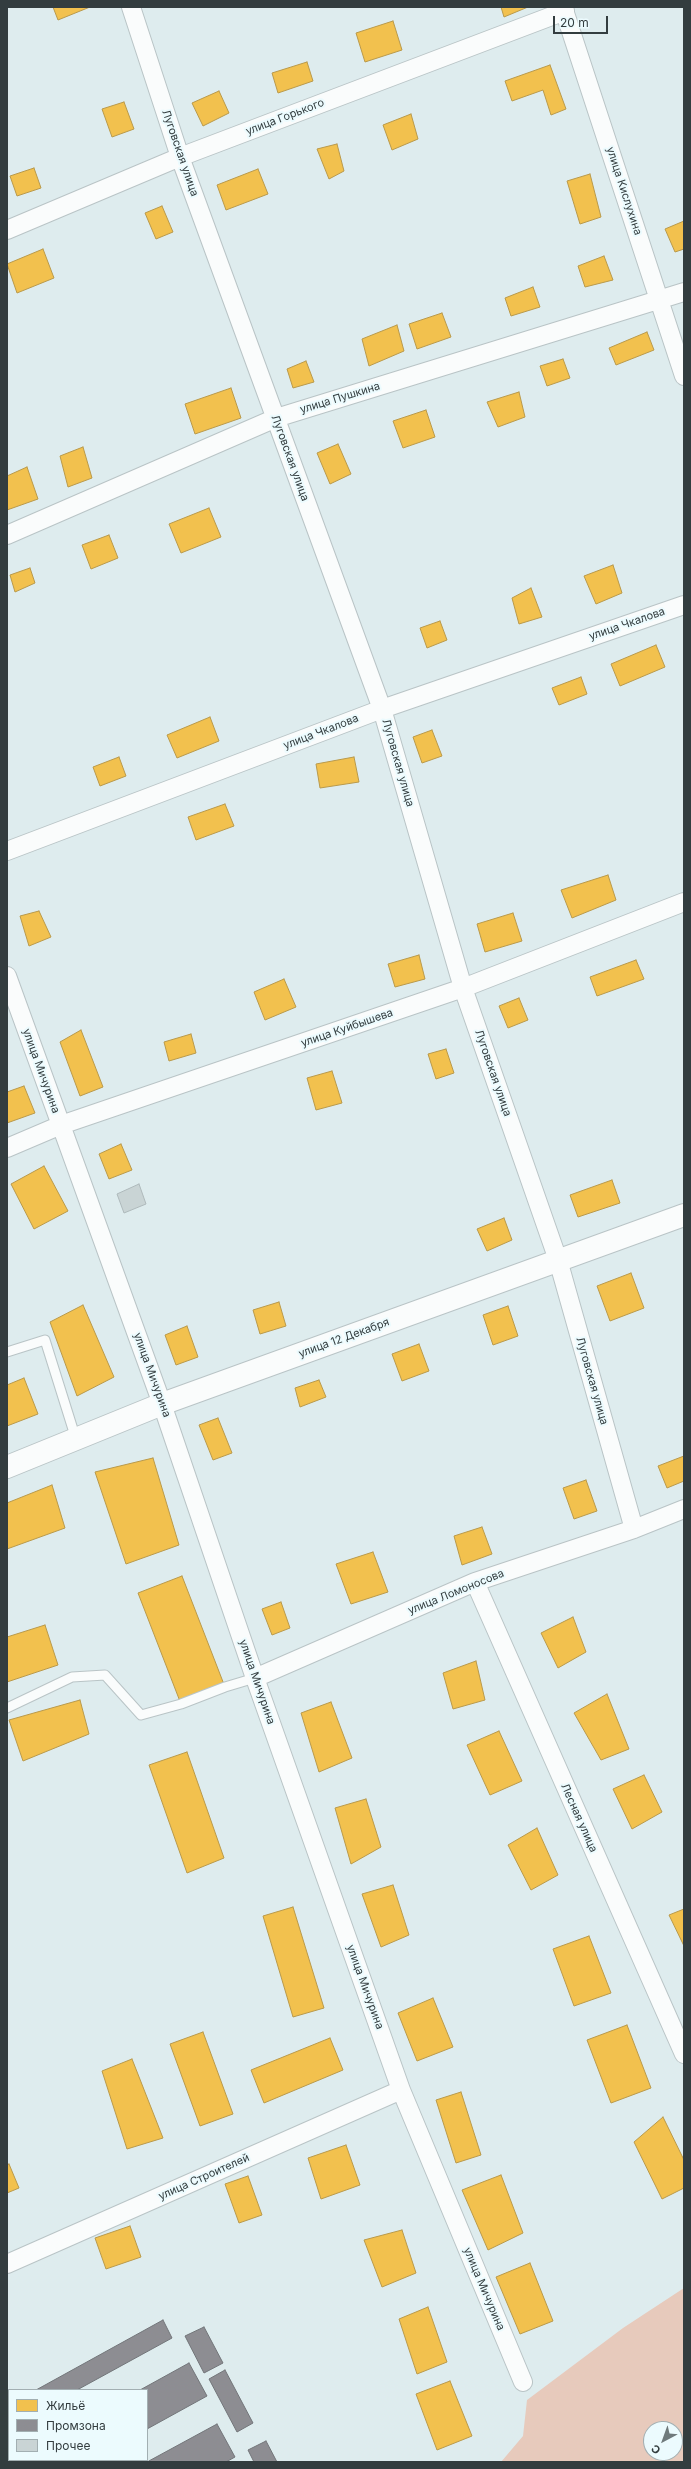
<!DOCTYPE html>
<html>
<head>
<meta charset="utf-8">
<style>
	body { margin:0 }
	#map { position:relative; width:691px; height:2469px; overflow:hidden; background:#deecee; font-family:Inter,sans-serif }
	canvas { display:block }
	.frame { position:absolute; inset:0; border:8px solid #333d3f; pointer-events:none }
	.legend { position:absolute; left:8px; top:2389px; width:140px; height:72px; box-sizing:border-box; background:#ecfbfe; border:1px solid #a2afb2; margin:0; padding:5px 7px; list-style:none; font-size:12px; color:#333d3f }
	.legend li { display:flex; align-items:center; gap:8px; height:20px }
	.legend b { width:20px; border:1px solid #a2afb2 }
	.north { position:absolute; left:643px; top:2421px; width:40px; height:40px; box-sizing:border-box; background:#ecfbfe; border:1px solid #a2afb2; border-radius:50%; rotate:221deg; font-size:11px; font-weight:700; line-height:16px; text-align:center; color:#333d3f }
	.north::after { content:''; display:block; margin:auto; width:14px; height:18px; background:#6f7a7c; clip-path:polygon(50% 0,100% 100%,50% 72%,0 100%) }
	.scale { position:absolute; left:553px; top:16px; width:55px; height:18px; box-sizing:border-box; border:2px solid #333d3f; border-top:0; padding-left:5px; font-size:12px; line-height:14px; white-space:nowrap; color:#333d3f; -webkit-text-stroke:3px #ecfbfe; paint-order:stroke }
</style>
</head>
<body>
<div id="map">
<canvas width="691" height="2469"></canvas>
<div class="frame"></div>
<ul class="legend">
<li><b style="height:11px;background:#f2c14e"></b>Жильё</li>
<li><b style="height:11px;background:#8d8d92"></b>Промзона</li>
<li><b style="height:11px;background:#c9d4d5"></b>Прочее</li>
</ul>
<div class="north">С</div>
<div class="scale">20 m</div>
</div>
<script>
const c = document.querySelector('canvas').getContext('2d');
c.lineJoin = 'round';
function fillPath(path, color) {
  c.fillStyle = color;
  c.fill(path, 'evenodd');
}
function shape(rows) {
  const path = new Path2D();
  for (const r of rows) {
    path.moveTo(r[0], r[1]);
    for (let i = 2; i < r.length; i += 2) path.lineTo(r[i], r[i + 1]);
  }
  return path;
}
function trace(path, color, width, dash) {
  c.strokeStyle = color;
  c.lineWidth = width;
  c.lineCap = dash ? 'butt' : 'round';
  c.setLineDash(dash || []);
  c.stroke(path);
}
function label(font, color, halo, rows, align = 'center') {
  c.font = font + ' Inter,sans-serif';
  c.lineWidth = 4;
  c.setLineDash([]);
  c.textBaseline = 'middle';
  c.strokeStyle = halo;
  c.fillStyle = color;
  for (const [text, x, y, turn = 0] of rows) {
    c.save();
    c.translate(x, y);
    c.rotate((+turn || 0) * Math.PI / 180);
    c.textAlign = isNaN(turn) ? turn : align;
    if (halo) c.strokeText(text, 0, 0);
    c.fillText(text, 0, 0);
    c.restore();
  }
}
const green = shape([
	[684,2288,684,2462,501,2462,523,2436,527,2400,623,2328],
	[651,2429,675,2429,675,2453,651,2453]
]);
const homes = shape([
	[53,7,90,7,58,20,53,7],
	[501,7,528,7,504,17,501,7],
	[393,21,402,50,365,62,356,33,393,21],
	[307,62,313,81,278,93,272,73,307,62],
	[550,65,566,109,551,115,543,90,512,101,505,81,550,65],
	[219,91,229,113,203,126,192,103,219,91],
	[124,102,134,129,112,137,102,109,124,102],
	[411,114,418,139,392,150,383,125,411,114],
	[337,144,344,171,329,179,317,149,337,144],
	[34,168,41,188,17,196,10,176,34,168],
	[258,169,268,194,226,210,217,185,258,169],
	[590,174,601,217,580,224,567,181,590,174],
	[162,206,173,232,156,239,145,213,162,206],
	[684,221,684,249,675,252,665,229,684,221],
	[43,249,54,278,17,293,7,264,43,249],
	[604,256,613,280,585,287,578,266,604,256],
	[533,287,540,307,511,316,505,298,533,287],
	[442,313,451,337,417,349,409,324,442,313],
	[397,325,404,351,369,366,362,339,397,325],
	[647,332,654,350,616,365,609,348,647,332],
	[563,359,570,378,547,386,540,366,563,359],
	[306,361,314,382,293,388,287,369,306,361],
	[231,388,241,418,195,434,185,404,231,388],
	[519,392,525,417,498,427,487,402,519,392],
	[426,410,435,437,403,448,393,421,426,410],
	[338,444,351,474,330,484,317,453,338,444],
	[83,447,92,478,68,487,60,456,83,447],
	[27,467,38,499,7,510,7,476,27,467],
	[209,508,221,537,181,553,169,524,209,508],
	[109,535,118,558,91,569,82,545,109,535],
	[613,565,622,593,596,604,584,576,613,565],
	[30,568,35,583,15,592,10,575,30,568],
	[531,588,542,617,519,624,512,598,531,588],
	[440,621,447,640,427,648,420,628,440,621],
	[656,645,665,667,620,686,611,664,656,645],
	[581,677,587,694,559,705,552,688,581,677],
	[210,717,219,741,177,758,167,735,210,717],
	[432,730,442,756,422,763,413,737,432,730],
	[119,757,126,776,100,786,93,767,119,757],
	[354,757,359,782,320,788,316,764,354,757],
	[225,804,234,826,196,840,188,817,225,804],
	[608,875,616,900,572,918,561,890,608,875],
	[39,911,51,937,29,946,20,916,39,911],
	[513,913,522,941,485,952,477,924,513,913],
	[419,955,425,979,395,987,388,964,419,955],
	[636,960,644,979,597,996,590,977,636,960],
	[284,979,296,1007,265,1020,254,992,284,979],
	[519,998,528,1020,508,1028,499,1006,519,998],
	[81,1030,103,1087,80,1096,60,1042,81,1030],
	[191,1034,196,1053,169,1061,164,1042,191,1034],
	[446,1049,454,1073,436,1079,428,1054,446,1049],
	[332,1071,342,1103,316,1110,307,1078,332,1071],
	[24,1086,35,1113,7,1123,7,1092,24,1086],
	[121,1144,132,1170,109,1179,99,1154,121,1144],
	[44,1166,68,1211,34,1229,11,1184,44,1166],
	[612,1180,620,1203,578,1217,570,1195,612,1180],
	[504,1218,512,1240,487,1251,477,1229,504,1218],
	[631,1273,644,1308,610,1321,597,1286,631,1273],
	[279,1302,286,1326,260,1334,253,1310,279,1302],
	[83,1305,114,1377,77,1396,50,1322,83,1305],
	[508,1306,518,1336,493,1345,483,1315,508,1306],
	[187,1326,198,1357,176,1365,165,1335,187,1326],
	[419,1344,429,1371,402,1381,392,1354,419,1344],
	[24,1378,38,1414,7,1426,7,1385,24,1378],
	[319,1380,326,1397,300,1407,295,1388,319,1380],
	[218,1418,232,1453,213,1460,199,1425,218,1418],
	[684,1456,684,1481,667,1488,658,1466,684,1456],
	[153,1458,179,1545,126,1564,95,1472,153,1458],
	[586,1480,597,1511,574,1519,563,1488,586,1480],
	[52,1485,65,1528,7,1549,7,1503,52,1485],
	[482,1527,492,1554,462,1565,454,1536,482,1527],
	[373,1552,388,1592,351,1604,336,1564,373,1552],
	[182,1576,225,1687,181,1704,138,1593,182,1576],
	[281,1602,290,1628,272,1635,262,1609,281,1602],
	[573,1617,586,1652,558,1668,541,1633,573,1617],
	[45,1625,58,1665,7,1682,7,1637,45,1625],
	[476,1661,485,1700,453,1709,443,1673,476,1661],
	[607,1694,629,1749,601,1760,574,1713,607,1694],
	[80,1700,89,1734,23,1761,9,1720,80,1700],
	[331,1702,352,1758,319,1772,301,1713,331,1702],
	[499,1731,522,1781,490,1795,467,1745,499,1731],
	[187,1752,224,1858,187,1873,149,1765,187,1752],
	[644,1775,662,1812,632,1829,613,1789,644,1775],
	[366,1799,381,1847,351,1864,335,1808,366,1799],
	[537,1828,558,1875,531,1890,508,1845,537,1828],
	[393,1885,409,1935,381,1947,362,1894,393,1885],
	[293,1907,324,2008,293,2017,263,1916,293,1907],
	[684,1909,684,1946,669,1915,684,1909],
	[589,1936,611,1993,574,2006,553,1949,589,1936],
	[433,1998,453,2047,417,2061,398,2013,433,1998],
	[627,2025,651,2088,611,2103,587,2040,627,2025],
	[203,2032,233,2114,200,2126,170,2044,203,2032],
	[330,2038,343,2070,264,2103,251,2070,330,2038],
	[132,2059,163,2138,127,2149,102,2071,132,2059],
	[461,2092,481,2155,456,2163,436,2100,461,2092],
	[663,2117,684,2160,684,2188,662,2199,634,2142,663,2117],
	[346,2145,360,2185,321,2199,308,2158,346,2145],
	[9,2164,19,2188,7,2193,7,2165,9,2164],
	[501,2175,523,2233,488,2250,462,2190,501,2175],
	[248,2176,262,2215,239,2223,225,2184,248,2176],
	[130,2226,141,2257,106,2269,95,2238,130,2226],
	[402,2230,416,2273,382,2287,364,2240,402,2230],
	[530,2263,553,2321,520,2334,496,2277,530,2263],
	[428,2307,447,2362,417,2374,399,2319,428,2307],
	[450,2381,472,2436,437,2450,416,2394,450,2381]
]);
const industry = shape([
	[163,2320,172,2338,77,2390,36,2390,163,2320],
	[204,2327,223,2363,204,2373,185,2336,204,2327],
	[189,2363,207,2396,147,2429,147,2390,140,2390,189,2363],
	[225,2370,253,2423,237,2432,209,2379,225,2370],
	[9,2405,9,2427,7,2429,7,2406,9,2405],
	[217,2424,235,2457,226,2462,147,2462,217,2424],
	[266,2441,277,2462,254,2462,248,2450,266,2441],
	[61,2460,89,2460,85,2462,62,2462,61,2460]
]);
const building = shape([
	[139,1184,146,1204,124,1213,117,1194,139,1184]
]);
const service = shape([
	[7,1352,45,1340,76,1439],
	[7,1708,72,1677,105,1675,141,1715,181,1704,225,1687,255,1678]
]);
const minor = shape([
	[131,7,180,157,382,709,463,988,558,1260,634,1529],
	[563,7,684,376],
	[7,230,180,157,565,11],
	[7,535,276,418,684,292],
	[7,851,382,709,684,605],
	[7,976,162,1404,255,1678,401,2090,523,2382],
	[7,1148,61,1125,463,988,684,902],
	[475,1582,684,2054],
	[255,1678,475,1582,634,1529,684,1509],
	[7,2264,401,2090]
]);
const tertiary = shape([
	[7,1467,162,1404,684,1215]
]);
const streetNames = [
	["улица Горького",285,117,-21],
	["Луговская улица",180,153,71],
	["улица Кислухина",624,191,72],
	["улица Пушкина",340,398,-17],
	["Луговская улица",290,458,70],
	["улица Чкалова",627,624,-19],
	["улица Чкалова",321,732,-21],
	["Луговская улица",398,763,74],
	["улица Куйбышева",347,1028,-19],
	["улица Мичурина",41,1071,70],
	["Луговская улица",493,1073,71],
	["улица 12 Декабря",344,1338,-20],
	["улица Мичурина",152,1375,70],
	["Луговская улица",592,1381,74],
	["улица Ломоносова",456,1592,-22],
	["улица Мичурина",257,1682,71],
	["Лесная улица",579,1818,66],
	["улица Мичурина",365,1987,70],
	["улица Строителей",204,2177,-24],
	["улица Мичурина",484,2289,67]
];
fillPath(green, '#e7cabc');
fillPath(homes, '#f2c14e');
trace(homes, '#b9994a', 1);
fillPath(industry, '#8d8d92');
trace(industry, '#727579', 1);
fillPath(building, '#c9d4d5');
trace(building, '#aeb9bb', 1);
trace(service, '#b9c4c6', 11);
trace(minor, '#b9c4c6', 20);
trace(tertiary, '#b9c4c6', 24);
trace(service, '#fafcfc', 9);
trace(minor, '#fafcfc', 18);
trace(tertiary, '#fafcfc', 22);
label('11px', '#333d3f', '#ecfbfe', streetNames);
</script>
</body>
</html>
